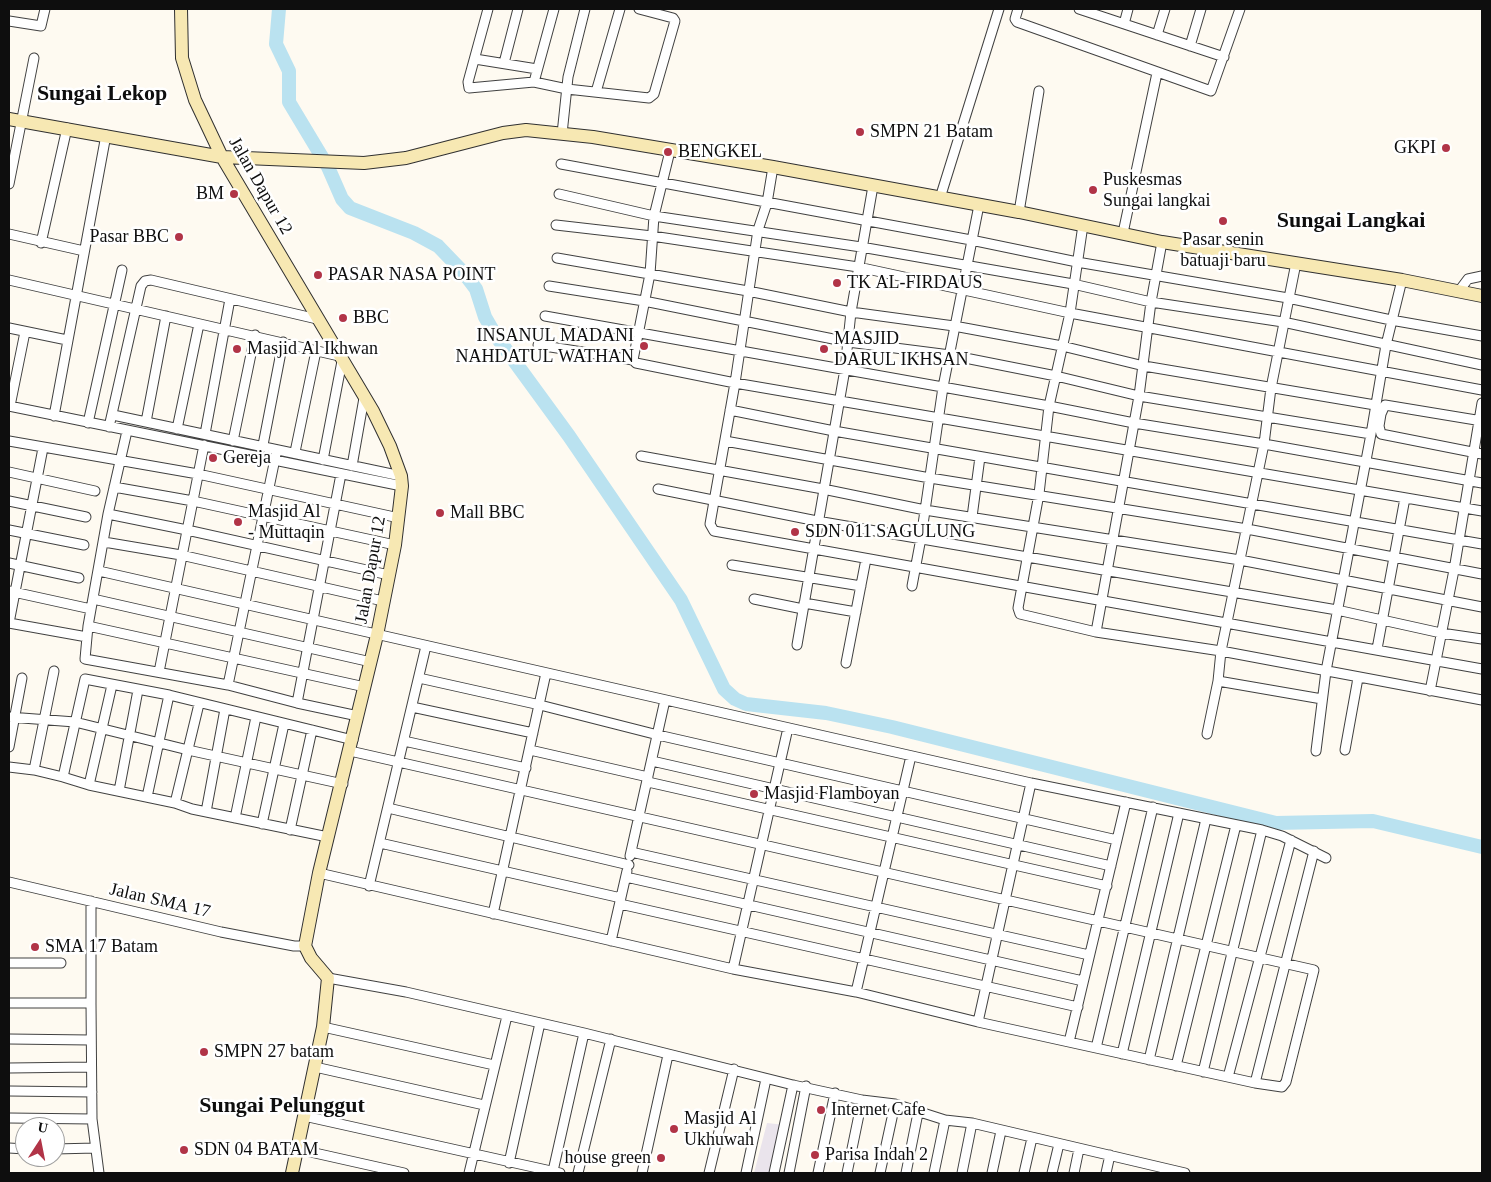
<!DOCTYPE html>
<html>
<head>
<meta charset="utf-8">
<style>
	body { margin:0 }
	#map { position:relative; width:1491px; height:1182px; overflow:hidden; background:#fefaf1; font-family:Georgia,serif }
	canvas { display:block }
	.frame { position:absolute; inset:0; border:10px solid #0e0e0e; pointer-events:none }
	.north { position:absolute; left:15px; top:1117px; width:50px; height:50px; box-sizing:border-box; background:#fff; border:1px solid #9f9f9f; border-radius:50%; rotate:11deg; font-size:14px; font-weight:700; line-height:20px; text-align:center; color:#0e0e0e }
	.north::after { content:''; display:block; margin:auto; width:18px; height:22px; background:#b13447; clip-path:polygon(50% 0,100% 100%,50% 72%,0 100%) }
</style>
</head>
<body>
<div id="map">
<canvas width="1491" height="1182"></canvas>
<div class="frame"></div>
<div class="north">U</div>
</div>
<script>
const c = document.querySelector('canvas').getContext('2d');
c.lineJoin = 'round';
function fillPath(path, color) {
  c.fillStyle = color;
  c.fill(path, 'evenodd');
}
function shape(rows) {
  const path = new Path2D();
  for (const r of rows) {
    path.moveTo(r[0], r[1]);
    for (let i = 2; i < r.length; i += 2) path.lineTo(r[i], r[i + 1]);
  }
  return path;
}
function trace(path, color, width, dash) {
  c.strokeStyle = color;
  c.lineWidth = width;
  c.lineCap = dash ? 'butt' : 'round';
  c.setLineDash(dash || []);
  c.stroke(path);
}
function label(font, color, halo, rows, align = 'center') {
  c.font = font + ' Georgia,serif';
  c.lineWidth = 5;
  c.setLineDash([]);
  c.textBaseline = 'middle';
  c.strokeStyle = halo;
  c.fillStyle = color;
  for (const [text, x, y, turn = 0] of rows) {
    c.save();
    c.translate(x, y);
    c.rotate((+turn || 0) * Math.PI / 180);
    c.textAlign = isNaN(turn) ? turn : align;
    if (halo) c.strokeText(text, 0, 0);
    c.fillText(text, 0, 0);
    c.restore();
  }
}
const industrial = shape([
	[767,1123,785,1125,772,1173,754,1173]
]);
const river = shape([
	[279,9,276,44,289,71,289,102,328,167,342,199,350,208,414,233,438,246,463,272,476,289,485,317,496,336,569,436,681,600,724,689,735,699,746,704,826,713,892,727,1276,823,1373,821,1482,847]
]);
const street = shape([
	[488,9,468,82,469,88,534,82,567,89,649,98,654,94,675,21,673,18,639,9],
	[1018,9,1015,19,1017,22,1211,91,1240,9],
	[1079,9,1224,57],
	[9,21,41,26,45,9],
	[1124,24,1128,9],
	[1157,35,1165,9],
	[1190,46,1201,9],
	[475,59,537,69],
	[504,63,518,9],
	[534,82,554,9],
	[596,92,620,9],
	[562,134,568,77,585,9],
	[561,164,971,240,1077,262,1288,298,1391,320,1482,336],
	[773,167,767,203,758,230,735,383,710,524,714,531,1482,669],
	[9,184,34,58],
	[873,186,851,312,954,326,1062,346,1144,366,1375,405],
	[559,194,654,216,861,247,1073,284,1151,302,1283,322,1482,365],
	[940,198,999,9],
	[1019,212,1039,91],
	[556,225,652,236,858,267,1070,313,1482,390],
	[1083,225,1070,313,1049,406,1039,494,1018,608,1020,614,1096,632,1221,651,1482,700],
	[1123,233,1157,73],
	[9,234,84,251],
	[41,243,67,128],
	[557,258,748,291,851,312,845,369,797,645],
	[9,280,339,356],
	[549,286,644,301,848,342,950,355,1056,376,1139,396,1371,434],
	[1459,291,1468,279,1482,276],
	[545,316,1049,406,1134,423,1264,444,1482,483],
	[9,328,67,340],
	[538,345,633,360,636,363,735,383,1482,511],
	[633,360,650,274,654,216,670,151],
	[9,406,402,486],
	[10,406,25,332],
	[730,410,834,431,1482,544],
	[113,415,401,476],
	[54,416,106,135],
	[1482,421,1385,405,1381,414,1379,426,1381,434,1482,454],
	[146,422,166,316],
	[88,423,122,270],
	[109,427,141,286,145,281,151,280,317,319],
	[177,429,199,324],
	[127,431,108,514,88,626,85,659,228,685,297,703,358,716],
	[205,434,230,299],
	[9,441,198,474,399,518],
	[233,441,255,335],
	[725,441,930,478,1247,529,1482,574],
	[263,445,283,342],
	[295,452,316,351],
	[641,456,823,489,925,510,1240,560,1482,607],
	[323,460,342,361],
	[352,466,364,398],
	[9,472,95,491],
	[114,487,193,501,395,545],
	[658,489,817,521,1337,610,1441,633,1482,639],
	[9,501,86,517],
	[108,514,187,530,389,575],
	[972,517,980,457],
	[9,530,84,545],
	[104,542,181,555,383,601],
	[9,563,79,578],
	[732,565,861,586],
	[99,571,1031,783,1262,830,1282,836,1326,858],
	[912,586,921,538,943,387,979,205],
	[9,591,91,609],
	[93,599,371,662],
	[754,599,803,609],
	[804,603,856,612],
	[9,623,43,448],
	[9,623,87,637],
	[88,626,365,687],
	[1096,632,1139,396,1151,302,1162,242],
	[1377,649,1405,498],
	[846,663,866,559],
	[159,672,204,445],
	[419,678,540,705,658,735,1117,840],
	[1218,681,1322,699],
	[228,685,276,454],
	[1430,691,1454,570,1482,403],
	[297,703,341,474],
	[412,707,533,733],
	[9,717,75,722,188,750,343,784],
	[1207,734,1218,681,1221,651,1264,444,1271,388,1296,263],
	[404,741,526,768],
	[9,747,22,678],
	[530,750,648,777],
	[1345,750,1358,678],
	[1316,751,1326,671,1371,434,1386,345,1402,280],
	[652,761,1111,866],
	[9,767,34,770,63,777],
	[34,770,54,671],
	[648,782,1107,886],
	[89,785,112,685],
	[119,791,138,690],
	[147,797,169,695],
	[175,803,199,704],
	[388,808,629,865],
	[206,812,225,709],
	[235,818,256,717],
	[262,824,284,724],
	[290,830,312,730],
	[328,837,192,809,175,803,89,785,63,777,85,679,169,695,353,740],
	[380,843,621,898],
	[631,852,1089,955],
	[630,856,665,700],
	[319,873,733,969,856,992,978,1022,1255,1083,1282,1087,1286,1082,1314,970,350,751],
	[626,877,1083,981],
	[9,882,221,932,294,946,305,946],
	[369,886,426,646],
	[91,901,91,1003],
	[620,904,1078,1007],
	[493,914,546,673],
	[611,941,627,871],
	[9,963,61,963],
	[733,969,788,728],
	[328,978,406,992,584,1033,793,1085,862,1100,895,1104,945,1120,972,1123,1185,1173],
	[856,992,911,756],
	[9,1003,91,1003,92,1119,99,1173],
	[978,1022,1031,783],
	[323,1027,494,1065],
	[9,1039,90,1040],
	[1069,1042,1126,802],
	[1096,1048,1153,807],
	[1122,1054,1179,813],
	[1149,1060,1206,819],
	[1176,1066,1236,825],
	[315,1067,484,1105],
	[9,1068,91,1067],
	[1203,1072,1262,830],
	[1228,1077,1291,840],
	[1255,1083,1314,851],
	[9,1091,92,1092],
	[304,1116,560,1173],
	[9,1118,92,1119],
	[9,1148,25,1149],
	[55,1149,95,1148],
	[297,1149,404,1173],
	[509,1163,540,1023],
	[553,1171,584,1033],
	[469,1173,507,1016],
	[578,1173,611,1039],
	[642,1173,668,1055],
	[709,1173,734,1069],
	[746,1173,766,1079],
	[774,1173,793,1085],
	[789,1173,806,1086],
	[818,1173,835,1093],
	[847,1173,862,1100],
	[880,1173,895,1104],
	[906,1173,918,1113],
	[934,1173,945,1120],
	[962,1173,972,1123],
	[992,1173,1001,1131],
	[1024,1173,1032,1138],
	[1052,1173,1059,1144],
	[1074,1173,1079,1149],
	[1106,1173,1110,1155]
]);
const secondary = shape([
	[181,9,182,58,195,100,222,157,373,411,390,446,401,476,402,486,395,545,377,635,319,873,305,946,311,958,328,978,323,1027,292,1173],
	[9,119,222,157,364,163,406,158,503,133,526,130,593,137,773,167,1019,212,1162,242,1402,280,1482,296]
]);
const markers = [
	[860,132,5,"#b13447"],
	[1446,148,5,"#b13447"],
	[668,152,5,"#b13447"],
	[1093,190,5,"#b13447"],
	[234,194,5,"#b13447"],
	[1223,221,5,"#b13447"],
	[179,237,5,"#b13447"],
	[318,275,5,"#b13447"],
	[837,283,5,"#b13447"],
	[343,318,5,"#b13447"],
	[644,346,5,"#b13447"],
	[237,349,5,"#b13447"],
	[824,349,5,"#b13447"],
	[213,458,5,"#b13447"],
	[440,513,5,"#b13447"],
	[238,522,5,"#b13447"],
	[795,532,5,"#b13447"],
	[754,794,5,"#b13447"],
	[35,947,5,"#b13447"],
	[204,1052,5,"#b13447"],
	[821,1110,5,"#b13447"],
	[674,1129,5,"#b13447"],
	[184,1150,5,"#b13447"],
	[815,1155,5,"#b13447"],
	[661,1158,5,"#b13447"]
];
const poiNames = [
	["SMPN 21 Batam",870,132],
	["GKPI",1436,148,"right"],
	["BENGKEL",678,152],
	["Puskesmas",1103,180],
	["Sungai langkai",1103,201],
	["BM",224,194,"right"],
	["Pasar BBC",169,237,"right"],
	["Pasar senin",1223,240,"center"],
	["batuaji baru",1223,261,"center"],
	["PASAR NASA POINT",328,275],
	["TK AL-FIRDAUS",847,283],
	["BBC",353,318],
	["INSANUL MADANI",634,336,"right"],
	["NAHDATUL WATHAN",634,357,"right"],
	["MASJID",834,339],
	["DARUL IKHSAN",834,360],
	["Masjid Al Ikhwan",247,349],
	["Gereja",223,458],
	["Masjid Al",248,512],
	["- Muttaqin",248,533],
	["Mall BBC",450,513],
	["SDN 011 SAGULUNG",805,532],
	["Masjid Flamboyan",764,794],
	["SMA 17 Batam",45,947],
	["SMPN 27 batam",214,1052],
	["Internet Cafe",831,1110],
	["Masjid Al",684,1119],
	["Ukhuwah",684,1140],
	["SDN 04 BATAM",194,1150],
	["Parisa Indah 2",825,1155],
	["house green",651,1158,"right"]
];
const streetNames = [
	["Jalan Dapur 12",260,186,60],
	["Jalan Dapur 12",371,570,-80],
	["Jalan SMA 17",160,901,13]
];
const districtNames = [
	["Sungai Lekop",102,94],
	["Sungai Langkai",1351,221],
	["Sungai Pelunggut",282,1106]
];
fillPath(industrial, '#eae4ec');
trace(river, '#bae2f0', 14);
trace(street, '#414141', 11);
trace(secondary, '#303030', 14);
trace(street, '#fff', 9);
trace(secondary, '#f7e8b3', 12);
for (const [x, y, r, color] of markers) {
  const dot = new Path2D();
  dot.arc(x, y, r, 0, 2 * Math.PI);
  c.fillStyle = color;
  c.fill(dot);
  trace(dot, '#fff', 2);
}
label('18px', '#0e0e0e', '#fff', poiNames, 'left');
label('18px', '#0e0e0e', '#fff', streetNames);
label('bold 22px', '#0e0e0e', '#fff', districtNames);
</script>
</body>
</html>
